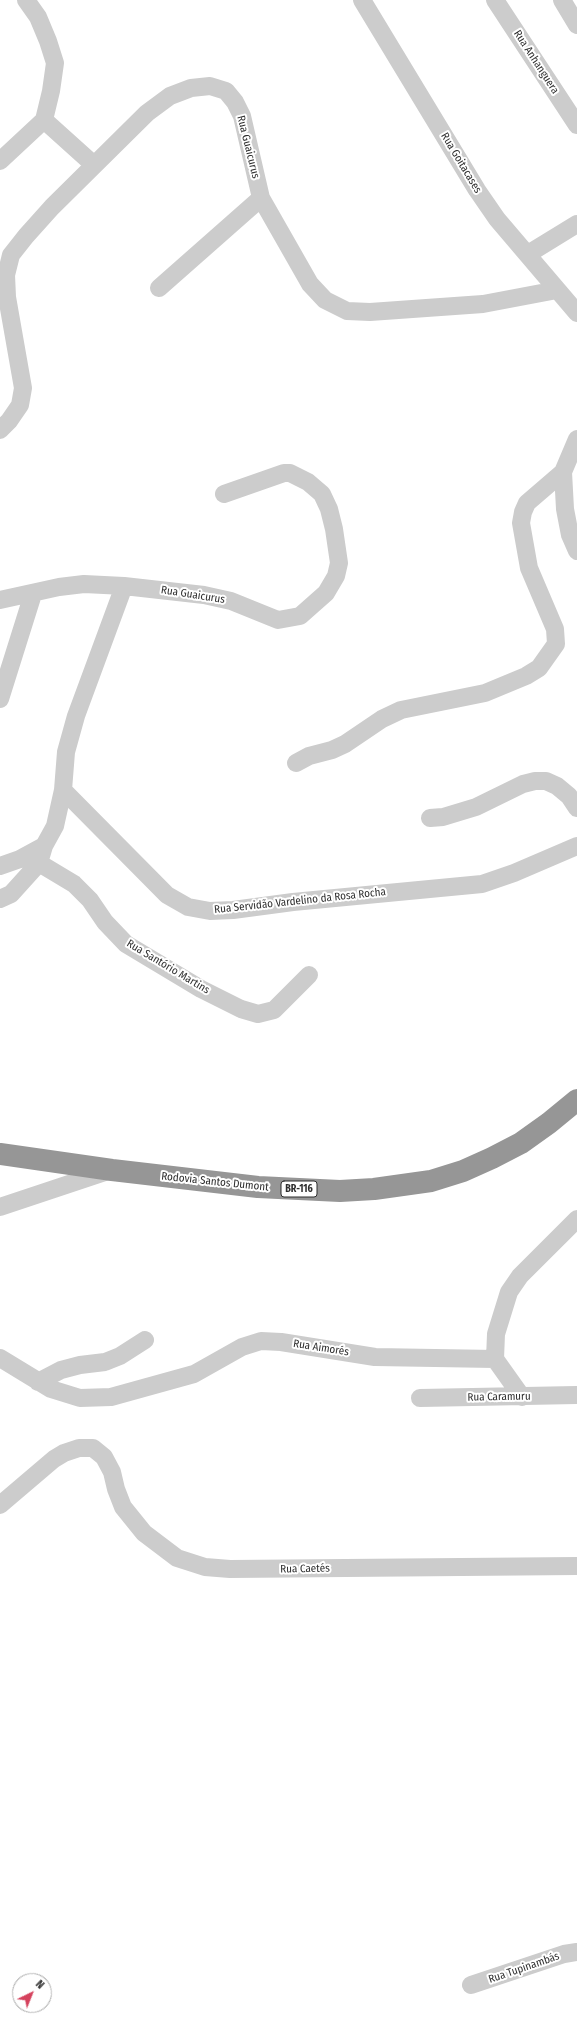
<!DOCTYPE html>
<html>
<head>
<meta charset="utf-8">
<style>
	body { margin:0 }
	#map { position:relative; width:577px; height:2025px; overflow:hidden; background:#fff; font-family:"Fira Sans Condensed",sans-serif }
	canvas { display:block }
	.north { position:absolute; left:12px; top:1973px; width:40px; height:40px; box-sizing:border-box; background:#fff; border:1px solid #acacac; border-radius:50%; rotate:43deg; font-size:11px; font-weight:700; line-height:16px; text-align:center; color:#2f2f2f }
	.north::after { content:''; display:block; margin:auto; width:14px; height:18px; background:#d5425d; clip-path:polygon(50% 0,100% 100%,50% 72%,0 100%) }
</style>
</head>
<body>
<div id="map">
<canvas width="577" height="2025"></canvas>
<div class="north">N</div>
</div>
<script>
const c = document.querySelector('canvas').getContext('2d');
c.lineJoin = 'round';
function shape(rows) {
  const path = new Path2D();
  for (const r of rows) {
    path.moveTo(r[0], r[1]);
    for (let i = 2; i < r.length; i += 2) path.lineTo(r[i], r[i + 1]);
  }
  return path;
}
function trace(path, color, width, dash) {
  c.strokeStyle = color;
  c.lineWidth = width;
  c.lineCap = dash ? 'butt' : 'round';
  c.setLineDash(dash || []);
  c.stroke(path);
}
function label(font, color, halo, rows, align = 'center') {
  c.font = font + ' "Fira Sans Condensed",sans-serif';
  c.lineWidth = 4;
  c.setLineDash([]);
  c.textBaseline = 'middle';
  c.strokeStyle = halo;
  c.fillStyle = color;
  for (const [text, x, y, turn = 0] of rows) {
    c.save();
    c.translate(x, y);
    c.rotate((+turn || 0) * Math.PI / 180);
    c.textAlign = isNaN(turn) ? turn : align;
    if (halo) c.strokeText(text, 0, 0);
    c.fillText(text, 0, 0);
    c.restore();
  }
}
const minor = shape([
	[26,0,38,17,48,41,55,63,51,91,44,120,94,165],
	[362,0,477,190,497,219,577,313],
	[495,0,577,125],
	[562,0,577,25],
	[0,161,44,120],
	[528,254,577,224],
	[159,288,261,198],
	[0,430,9,421,20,405,23,388,7,297,6,275,11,255,26,236,52,207,147,113,170,96,191,88,210,86,226,91,235,102,242,116,261,198,310,284,325,300,347,311,370,312,483,304,557,290],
	[577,439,563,472,565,509,570,535,577,551],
	[0,600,59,587,84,584,124,586,204,595,231,601,278,620,300,616,326,593,336,576,339,563,334,529,329,509,322,494,308,482,290,473,284,473,224,494],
	[0,699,33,594],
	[296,763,309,756,332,750,345,744,382,719,401,710,485,693,526,676,539,668,556,644,555,629,529,568,521,523,523,512,527,503,563,472],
	[63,790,167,895,188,907,210,911,233,910,293,902,482,884,514,873,577,846],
	[430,818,443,817,476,807,523,784,535,781,546,781,557,786,569,796,577,808],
	[39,863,74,884,90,900,105,922,126,944,201,989,241,1009,258,1014,274,1010,309,975],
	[0,866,20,859,44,846],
	[0,899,11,894,39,863,44,846,55,826,63,790,66,752,76,716,124,586],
	[0,1207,111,1170],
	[0,1358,51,1389,80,1398,111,1397,194,1374,242,1347,261,1341,281,1342,375,1357,495,1359,496,1334,509,1292,520,1276,577,1219],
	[495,1359,522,1397],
	[38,1382,61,1370,80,1365,105,1362,120,1356,145,1340],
	[420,1398,577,1395],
	[0,1505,54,1459,64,1453,79,1448,93,1448,104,1457,112,1472,116,1489,123,1507,144,1533,177,1558,205,1567,230,1569,577,1566],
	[471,1985,564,1954,577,1952]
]);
const highway = shape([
	[0,1154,112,1170,258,1187,340,1191,374,1189,431,1181,463,1171,492,1158,521,1143,549,1123,577,1100]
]);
const shields = [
	[299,1189,36]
];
const shieldNames = [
	["BR-116",299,1189]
];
const streetNames = [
	["Rua Anhanguera",536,62,57],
	["Rua Guaicurus",248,147,76],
	["Rua Goitacases",461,163,59],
	["Rua Guaicurus",193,595,9],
	["Rua Servidão Vardelino da Rosa Rocha",300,901,-6],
	["Rua Santório Martins",168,967,31],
	["Rodovia Santos Dumont",215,1182,6],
	["Rua Aimorés",321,1348,9],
	["Rua Caramuru",499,1397,-1],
	["Rua Caetés",305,1569,-1],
	["Rua Tupinambás",524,1968,-19]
];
trace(minor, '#ccc', 18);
trace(highway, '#969696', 22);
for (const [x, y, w] of shields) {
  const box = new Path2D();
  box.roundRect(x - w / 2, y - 8, w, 16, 3);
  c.fillStyle = '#fff';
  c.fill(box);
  trace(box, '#2f2f2f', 1);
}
label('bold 10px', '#2f2f2f', null, shieldNames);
label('11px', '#2f2f2f', '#fff', streetNames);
</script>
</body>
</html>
